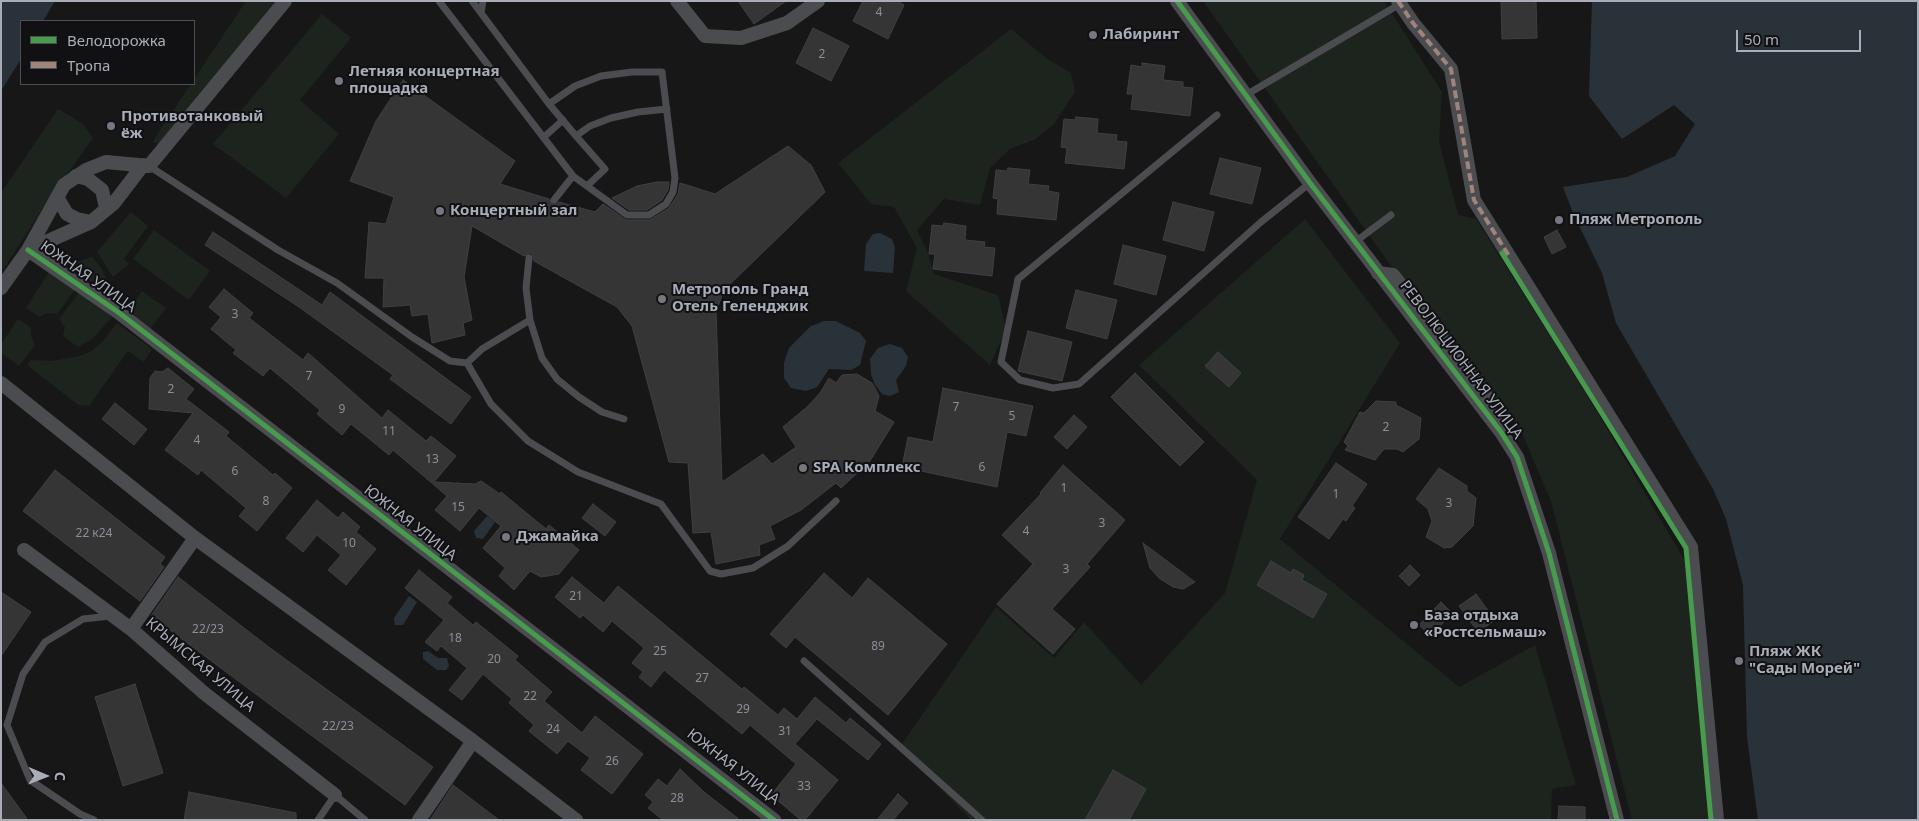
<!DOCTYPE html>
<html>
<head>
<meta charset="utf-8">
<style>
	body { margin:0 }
	#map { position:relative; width:1919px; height:821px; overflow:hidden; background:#171717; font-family:"Noto Sans",sans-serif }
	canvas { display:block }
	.frame { position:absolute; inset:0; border:2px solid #a8adb8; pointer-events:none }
	.legend { position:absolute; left:20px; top:20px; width:175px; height:65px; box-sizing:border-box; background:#111113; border:1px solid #4d4f55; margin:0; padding:6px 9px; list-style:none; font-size:15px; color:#a8adb8 }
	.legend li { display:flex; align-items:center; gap:10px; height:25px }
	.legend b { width:25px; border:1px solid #4d4f55 }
	.north { position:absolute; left:20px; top:751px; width:50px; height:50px; -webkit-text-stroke:4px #111113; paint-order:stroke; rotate:91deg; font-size:14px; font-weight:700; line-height:20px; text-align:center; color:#a8adb8 }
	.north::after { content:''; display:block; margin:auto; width:18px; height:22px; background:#a8adb8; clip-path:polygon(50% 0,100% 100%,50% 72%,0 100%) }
	.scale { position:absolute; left:1736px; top:30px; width:125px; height:22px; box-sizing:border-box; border:2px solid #a8adb8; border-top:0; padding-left:6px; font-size:15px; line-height:18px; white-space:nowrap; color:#a8adb8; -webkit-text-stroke:4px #111113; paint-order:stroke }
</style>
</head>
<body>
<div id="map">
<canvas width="1919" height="821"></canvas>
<div class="frame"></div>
<ul class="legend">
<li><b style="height:6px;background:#469c4c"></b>Велодорожка</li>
<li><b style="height:6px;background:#a18479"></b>Тропа</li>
</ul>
<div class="north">С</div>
<div class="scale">50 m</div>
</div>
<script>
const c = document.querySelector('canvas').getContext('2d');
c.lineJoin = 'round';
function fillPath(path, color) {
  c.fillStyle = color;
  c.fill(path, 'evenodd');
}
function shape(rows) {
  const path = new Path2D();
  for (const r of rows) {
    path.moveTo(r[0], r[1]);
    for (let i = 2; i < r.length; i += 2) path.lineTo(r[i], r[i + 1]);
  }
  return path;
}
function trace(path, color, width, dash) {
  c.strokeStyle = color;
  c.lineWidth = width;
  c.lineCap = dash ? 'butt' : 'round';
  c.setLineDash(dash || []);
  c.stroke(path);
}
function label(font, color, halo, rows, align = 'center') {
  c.font = font + ' "Noto Sans",sans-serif';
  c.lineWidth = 4;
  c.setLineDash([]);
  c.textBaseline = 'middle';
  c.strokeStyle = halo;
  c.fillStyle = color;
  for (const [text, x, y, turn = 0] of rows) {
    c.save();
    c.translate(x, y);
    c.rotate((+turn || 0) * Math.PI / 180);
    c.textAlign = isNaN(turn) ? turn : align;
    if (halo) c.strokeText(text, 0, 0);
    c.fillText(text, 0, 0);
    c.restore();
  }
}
const green = shape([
	[246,1,276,1,161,144,152,142,191,84,194,84,194,79],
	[1203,1,1384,1,1442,92,1439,141,1458,215,1476,219,1574,373,1684,559,1698,676,1709,820,1632,820,1551,501,1522,433,1401,280],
	[322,14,351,38,300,100,339,134,286,198,213,144],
	[1011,29,1046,58,1071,73,1075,92,1054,124,1034,140,1010,149,990,168,980,205,944,199,917,230,928,253,934,274,998,295,1006,329,990,365,906,291,917,248,894,207,871,204,838,163],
	[58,109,83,124,93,138,39,214,1,273,1,193],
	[131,212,148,226,124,259,129,264,113,277,97,252],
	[1305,219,1400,343,1280,539,1459,687,1535,645,1576,785,1552,789,1551,820,971,820,900,747,996,607,1054,658,1084,622,1141,685,1225,593,1257,480,1139,365],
	[154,230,210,271,189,300,133,259],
	[92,257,102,269,108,283,108,293,68,265],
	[50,270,77,287,57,314,47,313,39,317,26,308],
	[80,291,112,317,91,340,78,347,63,336,65,327,59,319],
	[142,291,166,308,150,329,127,312],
	[18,319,31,328,31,336,35,345,19,366,1,353,1,344],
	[117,323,152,349,144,362,128,351,89,406,78,405,27,365,31,360,51,361,76,357,90,352,102,342]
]);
const water = shape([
	[1,1,55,1,43,21,21,21,21,59,1,91],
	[1592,1,1918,1,1918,820,1758,820,1747,737,1743,585,1726,519,1713,489,1616,323,1602,273,1573,213,1563,187,1627,177,1675,156,1695,124,1674,105,1622,139,1589,96],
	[880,233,892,239,895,247,893,273,864,271,866,244,873,234],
	[824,321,836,321,860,333,866,341,860,365,851,370,829,369,817,387,806,391,791,388,784,378,784,363,789,348,811,326],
	[890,344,902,348,908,357,906,366,896,380,899,392,890,396,882,394,875,385,871,374,870,359,878,348],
	[487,516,495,522,483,539,476,538,474,531],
	[409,596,417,602,403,625,395,625,394,618],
	[428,651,438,658,447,658,449,666,446,670,437,670,423,659,423,652]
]);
const building = shape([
	[738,1,786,1,754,24,738,1],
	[863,1,897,1,904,5,888,39,853,21,863,1],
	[1501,1,1536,1,1537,38,1502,39,1501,1],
	[813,28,849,46,831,81,796,63,813,28],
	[1142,63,1165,66,1163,80,1183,82,1183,87,1193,88,1190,116,1131,109,1133,94,1127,94,1131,65,1142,67,1142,63],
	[403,80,515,161,500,184,549,199,553,205,559,202,595,212,603,204,626,220,650,220,669,208,678,194,680,183,715,194,788,146,811,165,825,192,724,290,716,312,722,482,763,454,772,464,796,447,783,427,807,407,820,393,829,378,836,383,842,375,857,374,872,383,879,396,875,411,894,422,870,461,841,488,836,483,801,510,770,526,775,539,759,545,760,555,716,564,711,532,693,533,688,463,669,462,632,326,617,307,534,261,532,253,524,256,472,226,464,277,472,320,463,323,465,335,432,343,428,314,412,316,410,305,383,307,384,278,365,278,369,222,386,224,394,197,350,181,376,121,403,80],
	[1076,117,1098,119,1097,133,1117,135,1116,141,1127,142,1124,169,1065,163,1067,148,1061,147,1064,119,1075,120,1076,117],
	[1220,158,1261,168,1252,204,1210,194,1220,158],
	[1008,168,1030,170,1028,184,1049,186,1048,191,1059,193,1056,220,997,214,998,199,993,198,996,170,1007,171,1008,168],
	[657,182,669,182,668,190,662,200,647,210,629,210,612,198,637,186,657,182],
	[1173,202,1214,212,1204,251,1163,240,1173,202],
	[944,223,966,226,965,240,985,242,984,247,995,248,992,276,933,269,935,254,929,254,932,225,943,226,944,223],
	[1557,230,1566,247,1552,254,1544,237,1557,230],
	[213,232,322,305,330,292,471,397,451,424,390,379,393,375,299,307,205,245,213,232],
	[1123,245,1166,256,1156,295,1114,284,1123,245],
	[224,289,253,313,249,318,303,360,308,353,382,418,388,410,426,441,431,436,456,456,434,482,475,484,481,481,500,494,501,492,546,529,549,525,579,550,559,574,541,577,530,571,514,590,499,576,505,568,483,548,501,526,479,508,460,531,435,510,447,496,393,450,389,455,351,424,342,435,317,414,320,410,270,368,263,376,233,353,236,350,211,329,221,317,209,307,224,289],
	[1076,290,1117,300,1107,339,1066,328,1076,290],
	[1028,331,1072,342,1062,381,1018,371,1028,331],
	[1218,352,1241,373,1229,387,1205,366,1218,352],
	[168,368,194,389,186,399,229,432,226,436,273,475,275,473,292,488,257,531,239,516,246,508,201,470,198,475,165,450,193,413,149,409,150,378,155,371,162,372,168,368],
	[1135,373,1204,442,1180,466,1111,397,1135,373],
	[943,388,1033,406,1026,436,1007,432,997,487,902,467,908,437,933,442,943,388],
	[1376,401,1396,402,1396,405,1421,418,1419,439,1403,452,1397,449,1384,449,1375,460,1345,450,1348,446,1344,442,1360,412,1364,413,1376,401],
	[115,403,147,429,134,445,102,419,115,403],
	[1074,415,1087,427,1067,449,1054,437,1074,415],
	[1336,463,1367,484,1352,506,1355,508,1346,521,1343,519,1329,539,1298,517,1336,463],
	[1063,465,1125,520,1087,564,1090,567,1052,609,1075,629,1053,654,997,604,1033,564,1002,535,1041,494,1040,493,1063,465],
	[1439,468,1467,486,1467,491,1476,498,1473,526,1452,547,1444,548,1426,537,1432,521,1428,509,1416,499,1439,468],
	[55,470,165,557,160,564,164,567,140,601,23,511,55,470],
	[317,500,338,518,343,512,360,527,356,532,376,549,346,585,328,570,341,555,317,535,303,552,286,538,317,500],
	[593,504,616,522,605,536,582,518,593,504],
	[1143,543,1195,582,1183,589,1173,587,1159,578,1150,568,1143,543],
	[1271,561,1291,573,1293,569,1304,575,1302,580,1327,594,1313,618,1257,585,1271,561],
	[1410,565,1420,575,1409,586,1399,576,1410,565],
	[419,570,452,597,447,603,473,625,476,622,518,656,515,660,552,692,544,701,582,733,595,716,643,754,612,794,581,770,590,758,568,741,557,754,529,731,534,725,509,703,512,699,483,674,462,700,449,690,467,668,441,646,437,651,425,642,444,620,405,588,419,570],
	[824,573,852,598,868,578,947,644,888,715,795,637,786,648,770,634,824,573],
	[178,577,270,648,433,767,405,805,151,616,178,577],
	[572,577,604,603,618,586,742,689,744,687,778,715,784,708,797,719,815,697,846,723,850,718,881,744,868,760,817,719,795,744,838,780,805,820,801,820,771,795,796,764,750,725,742,734,664,670,651,687,639,677,643,672,632,663,644,648,612,621,603,632,583,615,580,618,555,597,572,577],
	[1,592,31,612,1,656,1,592],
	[1476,594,1495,620,1478,632,1459,606,1476,594],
	[1441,602,1452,613,1431,636,1419,625,1441,602],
	[135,684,163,773,123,786,95,697,135,684],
	[680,769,704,792,740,820,663,820,648,808,653,802,645,795,658,779,667,786,680,769],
	[1113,770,1146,789,1129,820,1085,820,1113,770],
	[1,783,28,820,1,820,1,783],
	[453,785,499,820,430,820,453,785],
	[189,792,296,813,296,820,184,820,189,792],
	[898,794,908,803,893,820,877,820,898,794],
	[1559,806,1585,807,1585,820,1558,820,1559,806]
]);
const lane = shape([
	[439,1,573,176,627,215,649,215,666,204,673,192,675,178,662,72,632,72,601,76,575,86,549,104],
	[472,1,549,104,576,136,590,126,611,118,638,112,667,109],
	[481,13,483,1],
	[1246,95,1400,4],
	[1217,115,1018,279,1001,362,1020,380,1053,388,1079,384,1261,222,1310,183],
	[576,136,605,169,587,186],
	[544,137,563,120],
	[149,166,278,250,337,283,412,337,450,361,467,363],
	[554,200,573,176],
	[1355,242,1391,215],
	[529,258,526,288,530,320,542,358,557,379,579,397,602,412,624,419],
	[530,320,482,349,467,363,491,404,528,441,578,472,661,504,710,571,721,574,753,568,788,546,836,501],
	[804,661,982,820],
	[94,820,80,814,30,780,7,725,23,674,45,642,83,619,110,616],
	[318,820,335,795,365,820]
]);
const street = shape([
	[677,1,705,36,741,38,787,23,818,1],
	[1177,1,1310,183,1501,432,1517,457,1549,553,1617,820],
	[1398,1,1413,23,1451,69,1474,200,1691,547,1717,820],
	[76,176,88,179,102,190,106,208],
	[57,197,67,214,77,219,91,222],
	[28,250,118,312,774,820],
	[28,250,91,222,114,203,143,165],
	[1378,273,1393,275,1501,415],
	[1,288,28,250,64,185,86,170,106,162,149,166,285,1],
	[1,383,195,538,473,741,576,820],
	[195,538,131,629,204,693,335,795],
	[24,550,131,629],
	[419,820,473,741]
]);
const quiet = shape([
	[1398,1,1413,23,1451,69,1474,200,1509,256]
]);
const cycleway = shape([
	[1177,1,1310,183,1501,432,1517,457,1549,553,1617,820],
	[28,250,118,312,774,820],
	[1502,253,1686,548,1711,820]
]);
const markers = [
	[1093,35,5,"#757880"],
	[339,81,5,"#757880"],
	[111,126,5,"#757880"],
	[440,211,5,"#757880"],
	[1559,220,5,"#757880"],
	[662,299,5,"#757880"],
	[803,468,5,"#757880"],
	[506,537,5,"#757880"],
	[1414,625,5,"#757880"],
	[1739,661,5,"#757880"]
];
const numberNames = [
	["4",879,13],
	["2",822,55],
	["3",235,315],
	["7",309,377],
	["2",171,390],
	["7",956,408],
	["9",342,410],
	["5",1012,417],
	["2",1386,428],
	["11",389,432],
	["4",197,441],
	["13",432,460],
	["6",982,468],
	["6",235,472],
	["1",1064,489],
	["1",1336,495],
	["8",266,502],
	["3",1449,504],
	["15",458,508],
	["3",1102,524],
	["4",1026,532],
	["22 к24",94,534],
	["10",349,544],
	["3",1066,570],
	["21",576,597],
	["22/23",208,630],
	["18",455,639],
	["89",878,647],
	["25",660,652],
	["20",494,660],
	["27",702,679],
	["22",530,697],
	["29",743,710],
	["22/23",338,727],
	["24",553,730],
	["31",785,732],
	["26",612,762],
	["33",804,787],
	["28",677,799]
];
const poiNames = [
	["Лабиринт",1103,35],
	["Летняя концертная",349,72],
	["площадка",349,89],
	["Противотанковый",121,117],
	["ёж",121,134],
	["Концертный зал",450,211],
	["Пляж Метрополь",1569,220],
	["Метрополь Гранд",672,290],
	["Отель Геленджик",672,307],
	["SPA Комплекс",813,468],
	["Джамайка",516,537],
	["База отдыха",1424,616],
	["«Ростсельмаш»",1424,633],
	["Пляж ЖК",1749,652],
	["\"Сады Морей\"",1749,669]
];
const streetNames = [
	["ЮЖНАЯ УЛИЦА",88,277,35],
	["РЕВОЛЮЦИОННАЯ УЛИЦА",1461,360,53],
	["ЮЖНАЯ УЛИЦА",410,523,38],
	["КРЫМСКАЯ УЛИЦА",200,665,40],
	["ЮЖНАЯ УЛИЦА",733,767,38]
];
fillPath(green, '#1d241e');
fillPath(water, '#2a3239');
fillPath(building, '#353536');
trace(building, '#3f4043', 1);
trace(lane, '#4b4c50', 7);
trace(street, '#4b4c50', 14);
trace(quiet, '#a18479', 4, [8, 4]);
trace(cycleway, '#469c4c', 5);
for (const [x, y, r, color] of markers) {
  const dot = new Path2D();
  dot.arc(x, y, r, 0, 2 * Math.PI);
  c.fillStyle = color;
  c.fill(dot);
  trace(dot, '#111113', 2);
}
label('12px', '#8b8f98', null, numberNames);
label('bold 15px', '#a8adb8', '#111113', poiNames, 'left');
label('15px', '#a8adb8', '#111113', streetNames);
</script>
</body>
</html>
